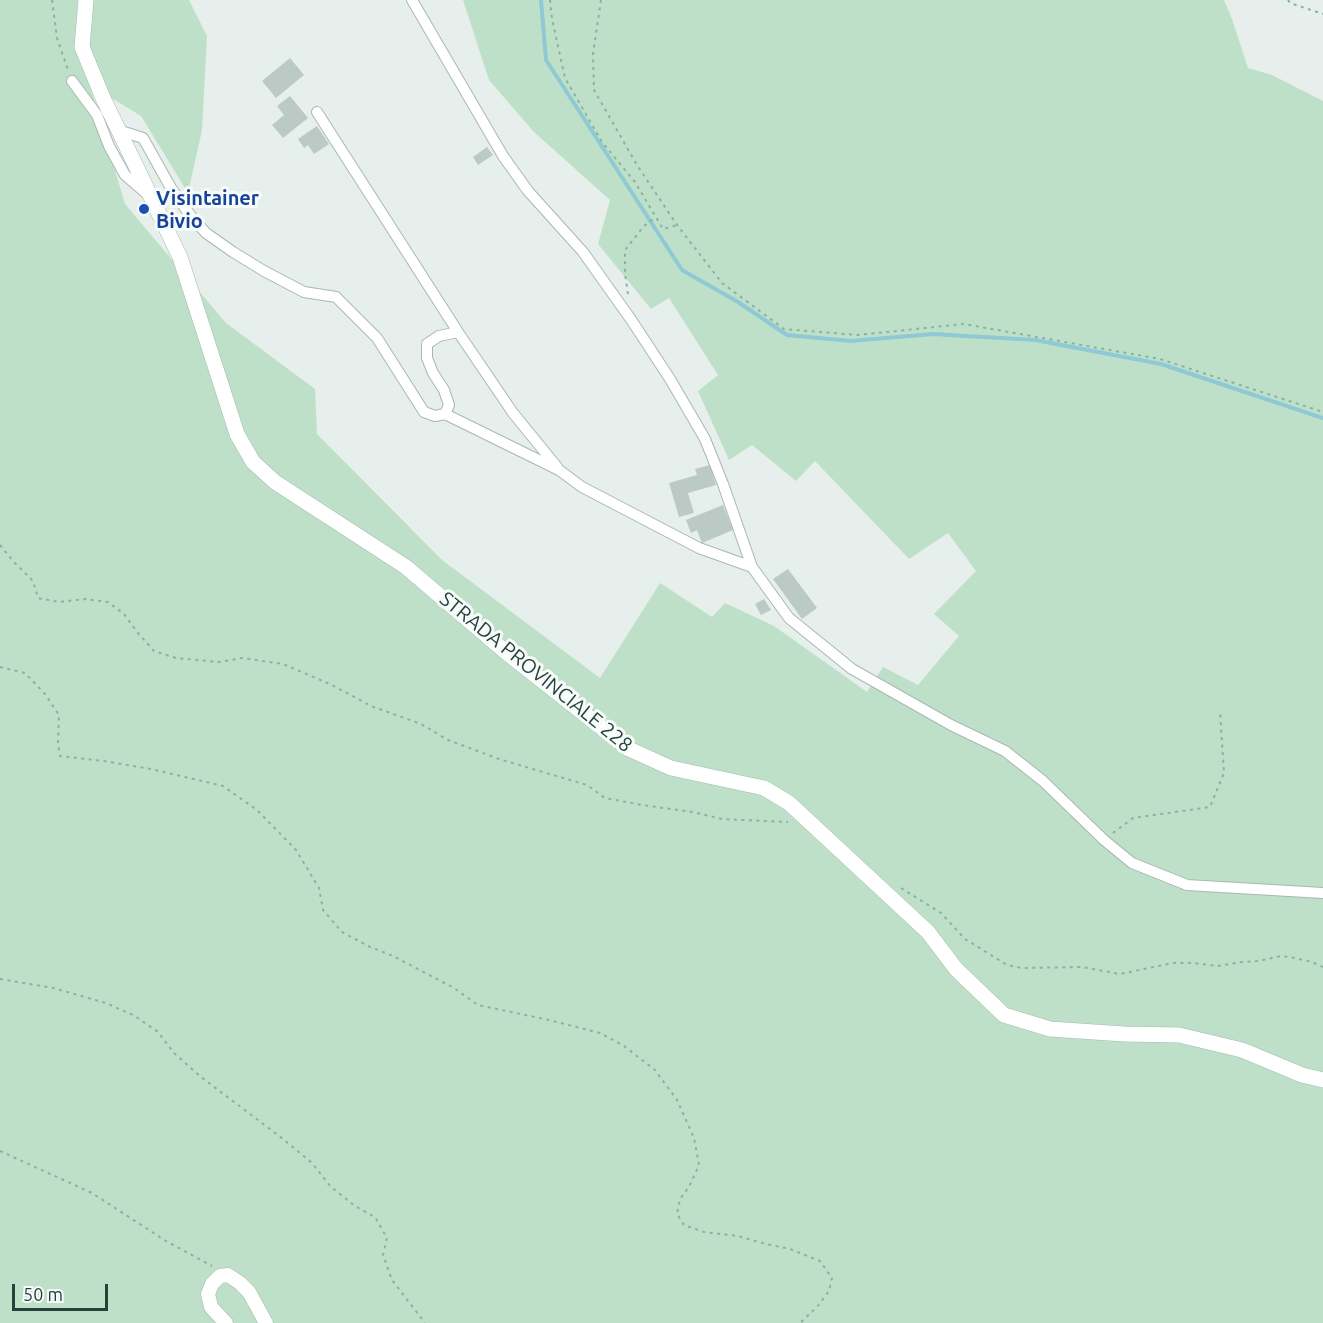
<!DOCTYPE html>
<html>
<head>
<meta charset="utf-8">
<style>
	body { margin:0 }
	#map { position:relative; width:1323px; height:1323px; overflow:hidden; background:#e6efeb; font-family:Ubuntu,sans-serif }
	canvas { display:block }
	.scale { position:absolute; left:12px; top:1284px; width:96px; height:27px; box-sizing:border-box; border:3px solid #24423a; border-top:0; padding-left:8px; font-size:18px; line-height:21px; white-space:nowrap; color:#24423a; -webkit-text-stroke:4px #f7fbf9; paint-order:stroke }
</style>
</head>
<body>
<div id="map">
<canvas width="1323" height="1323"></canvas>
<div class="scale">50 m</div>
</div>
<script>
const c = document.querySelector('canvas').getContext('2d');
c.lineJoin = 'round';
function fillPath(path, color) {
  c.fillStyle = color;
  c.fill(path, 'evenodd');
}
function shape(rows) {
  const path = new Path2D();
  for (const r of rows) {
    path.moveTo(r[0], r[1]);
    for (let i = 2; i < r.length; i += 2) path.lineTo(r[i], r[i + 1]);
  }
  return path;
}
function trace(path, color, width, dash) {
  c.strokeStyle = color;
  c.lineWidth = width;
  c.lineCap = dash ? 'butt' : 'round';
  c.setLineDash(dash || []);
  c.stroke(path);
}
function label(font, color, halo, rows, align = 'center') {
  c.font = font + ' Ubuntu,sans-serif';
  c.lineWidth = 6;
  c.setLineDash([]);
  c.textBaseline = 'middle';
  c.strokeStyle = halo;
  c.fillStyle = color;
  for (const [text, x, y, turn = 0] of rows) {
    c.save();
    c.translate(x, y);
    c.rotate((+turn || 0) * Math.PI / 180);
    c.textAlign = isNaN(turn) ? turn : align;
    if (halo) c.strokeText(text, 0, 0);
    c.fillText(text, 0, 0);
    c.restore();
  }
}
const green = shape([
	[0,0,78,0,75,49,89,83,125,204,179,268,250,465,404,570,627,753,763,792,787,806,925,934,1003,1019,1178,1039,1241,1054,1323,1084,1323,1323,0,1323],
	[93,0,189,0,207,36,202,130,188,193,141,116,110,97,89,46],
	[463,0,1224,0,1232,19,1248,68,1272,75,1323,101,1323,1076,1243,1047,1050,1025,1006,1012,791,799,672,764,631,746,329,513,256,460,241,433,192,283,226,323,315,389,317,434,442,560,600,678,660,583,712,617,725,603,774,626,867,692,883,667,918,685,959,636,934,614,976,571,948,533,909,559,815,461,796,481,752,445,729,460,698,391,718,375,669,298,651,309,598,244,610,200,534,132,489,80]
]);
const stream = shape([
	[541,0,546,60,682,270,738,302,787,335,851,341,933,334,1035,340,1161,364,1323,418]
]);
const building = shape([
	[290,58,304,75,276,98,262,81],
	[290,96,308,118,283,138,272,125,284,115,277,106],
	[317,126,329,144,314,154,308,145,304,148,298,139],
	[487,147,493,155,478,165,473,157],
	[710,465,716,485,688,493,694,513,679,517,669,483,697,475,695,469],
	[723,505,733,530,702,543,697,530,691,533,686,520],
	[788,569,817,608,802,619,773,579],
	[764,599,771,610,761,615,755,604]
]);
const path = shape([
	[52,0,57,38,68,70],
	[550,0,552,19,565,78,602,142,635,182,663,229,677,225],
	[601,0,593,54,594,90,637,165,677,225,722,283,784,329,857,335,964,324,1160,359,1323,412],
	[1288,0,1290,3,1323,14],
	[628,294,625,274,625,250,644,226,656,217],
	[0,545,13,561,33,581,38,598,59,602,85,599,108,602,124,614,138,633,154,651,176,658,219,662,242,658,283,664,332,685,371,706,421,724,448,740,499,759,587,785,605,798,642,805,693,812,722,819,788,822],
	[0,667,25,673,45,694,59,715,58,744,60,756,103,761,151,769,223,786,257,810,296,850,319,888,323,910,342,932,368,946,393,956,454,988,478,1005,549,1020,600,1033,624,1046,655,1070,677,1100,694,1138,699,1165,689,1187,680,1199,677,1214,684,1225,704,1232,738,1236,766,1244,790,1249,820,1261,832,1278,829,1291,817,1307,800,1323],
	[1113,833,1133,818,1210,807,1224,773,1220,712],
	[901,888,941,913,965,939,1007,965,1022,968,1082,967,1120,974,1173,963,1193,963,1218,966,1242,962,1259,961,1281,956,1290,957,1312,962,1323,967],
	[0,979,53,988,106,1003,135,1016,158,1032,174,1053,201,1077,283,1139,312,1163,330,1186,355,1206,375,1217,387,1238,383,1255,392,1280,425,1323],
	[0,1151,92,1193,166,1241,212,1266]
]);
const minor = shape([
	[412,0,503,156,528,191,583,252,632,321,670,379,705,439,723,484,752,567,789,618,852,669,951,725,1005,751,1043,781,1104,840,1132,863,1187,885,1323,893],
	[72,81,97,115,109,146,125,175,147,194],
	[317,112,458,332],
	[118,130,143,138,171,188,190,215,206,233,233,252,264,271,304,292,336,297,377,338,424,412,435,416,445,414,559,470,582,487,699,548,752,567],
	[445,414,449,405,444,390,433,373,427,358,427,344,439,336,458,332,513,413,557,467]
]);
const tertiary = shape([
	[226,1323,211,1307,208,1294,212,1284,220,1276,228,1275,240,1283,249,1292,266,1323]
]);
const secondary = shape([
	[86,0,82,47,103,98,180,257,237,434,253,462,275,482,406,567,507,653,629,749,671,768,764,788,789,803,928,932,956,969,1004,1015,1050,1029,1124,1034,1179,1035,1242,1050,1302,1075,1323,1080]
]);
const markers = [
	[144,209,6,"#1a4fb4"]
];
const transitNames = [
	["Visintainer",156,198],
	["Bivio",156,221]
];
const streetNames = [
	["STRADA PROVINCIALE 228",536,672,39]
];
fillPath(green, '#bfe0c8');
trace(stream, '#8ec9d4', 4);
fillPath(building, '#bbcac4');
trace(minor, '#a8b8b2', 12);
trace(tertiary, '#a8b8b2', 15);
trace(secondary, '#a4bbb3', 16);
trace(path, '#86b3a5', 2, [3, 4.5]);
trace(minor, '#fff', 10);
trace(tertiary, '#fff', 14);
trace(secondary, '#fff', 15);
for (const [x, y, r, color] of markers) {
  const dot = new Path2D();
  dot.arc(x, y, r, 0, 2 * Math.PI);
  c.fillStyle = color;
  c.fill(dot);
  trace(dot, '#f7fbf9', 2);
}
label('bold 20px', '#164399', '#f7fbf9', transitNames, 'left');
label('20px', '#24423a', '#f7fbf9', streetNames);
</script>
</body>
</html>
